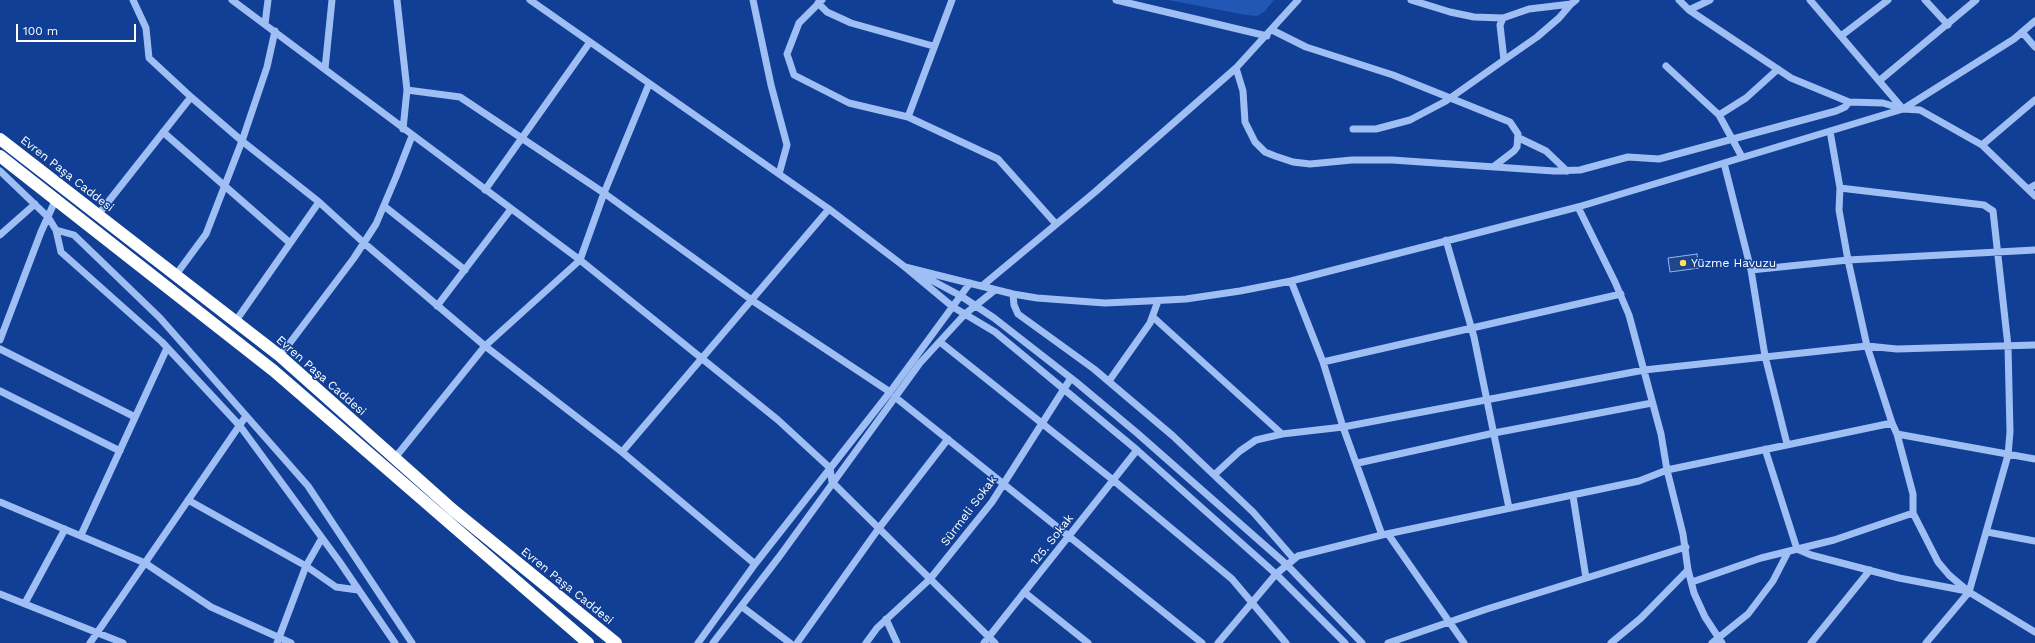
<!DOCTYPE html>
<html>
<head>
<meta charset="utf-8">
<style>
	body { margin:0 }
	#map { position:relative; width:2035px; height:643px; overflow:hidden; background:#103f95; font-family:"Work Sans",sans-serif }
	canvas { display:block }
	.scale { position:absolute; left:16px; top:24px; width:120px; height:18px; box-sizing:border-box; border:2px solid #fff; border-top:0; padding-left:5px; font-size:12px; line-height:14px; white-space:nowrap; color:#fff; -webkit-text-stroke:3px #103f95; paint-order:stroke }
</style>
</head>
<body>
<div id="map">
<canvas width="2035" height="643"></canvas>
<div class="scale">100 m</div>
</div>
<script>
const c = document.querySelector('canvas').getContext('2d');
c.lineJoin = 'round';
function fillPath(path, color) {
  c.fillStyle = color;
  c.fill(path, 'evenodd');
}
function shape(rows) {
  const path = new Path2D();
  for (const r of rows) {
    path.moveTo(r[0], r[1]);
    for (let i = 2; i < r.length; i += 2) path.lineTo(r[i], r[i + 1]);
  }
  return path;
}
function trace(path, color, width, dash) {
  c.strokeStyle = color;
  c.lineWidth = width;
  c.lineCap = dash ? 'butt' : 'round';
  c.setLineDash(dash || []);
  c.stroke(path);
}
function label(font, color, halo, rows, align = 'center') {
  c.font = font + ' "Work Sans",sans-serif';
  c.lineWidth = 3;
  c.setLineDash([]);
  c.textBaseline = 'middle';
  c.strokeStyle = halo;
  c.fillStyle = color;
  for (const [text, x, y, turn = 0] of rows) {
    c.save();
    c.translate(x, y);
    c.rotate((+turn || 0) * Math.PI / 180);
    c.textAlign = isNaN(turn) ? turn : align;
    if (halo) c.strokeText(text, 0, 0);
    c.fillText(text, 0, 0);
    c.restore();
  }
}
const green = shape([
	[1168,0,1274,0,1264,12,1257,16,1246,15]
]);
const water = shape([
	[1697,254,1699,268,1670,272,1668,258,1697,254]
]);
const minor = shape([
	[133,0,146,28,149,58,191,97,242,141,319,202,364,243,485,346,622,452,755,564],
	[232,0,580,260,778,420,830,468,832,482,995,643],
	[397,0,407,90,403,129],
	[530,0,829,209,905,267,953,307,995,332,1137,450,1276,574,1345,643],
	[753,0,771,85,787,145,779,174],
	[822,0,799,23,787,54,794,75,849,103,908,117,998,159,1056,224],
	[1116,0,1267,36],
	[1411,0,1450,12,1474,17,1503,18],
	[1679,0,1689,10,1791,78,1849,102,1883,103,1903,109,2014,39,2035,21],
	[1810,0,1903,109],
	[1925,0,1948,25],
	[818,3,827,12,851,23,933,46],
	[1689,10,1710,0],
	[265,24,268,0],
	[1272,30,1306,47,1393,75,1510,122,1518,134,1517,147,1514,151,1493,167],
	[2022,32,2035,47],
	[1841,36,1888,0],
	[1504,60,1537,37,1559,18,1571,4],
	[1666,66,1719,115,1742,157],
	[1236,68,1243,91,1245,122,1255,142,1265,152,1275,156,1293,162,1310,164,1352,160,1392,160,1554,171,1580,170,1628,157,1659,159,1836,111,1845,107,1849,102],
	[325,69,332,0],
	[1879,81,1976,0],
	[407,90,460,97,604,193,753,301,890,392],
	[1719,115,1746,98,1778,69],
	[908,117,952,0],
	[1353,129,1376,129,1410,120,1446,101,1504,60,1500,25,1503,18,1529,9,1571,4,1576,0],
	[1830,131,1840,188,1839,210,1848,260,1867,346,1892,423,1897,434,1913,494,1913,513,1938,562,1949,575,1969,592,2035,632],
	[163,132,290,243],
	[1519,138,1546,151,1567,171],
	[1982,145,2035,100],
	[1724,163,1751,270,1765,356,1787,444],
	[0,171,48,217,56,230,61,252,162,342,240,426,339,561,395,643],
	[1840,188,1984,205,1993,211,2008,346,2010,432,2008,455,1969,592,1926,643],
	[2028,189,2035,185],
	[485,190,590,42],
	[384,206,465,270],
	[1578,207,1615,282,1629,315,1661,434,1667,470,1683,534,1688,570,1694,593,1705,617,1722,643],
	[97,216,191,97],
	[56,230,74,235,160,318,308,486,412,643],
	[0,235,35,204],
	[1446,240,1474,337,1509,508],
	[905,267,1013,294,1037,298,1105,303,1148,301,1186,299,1240,291,1291,281,1578,207,1903,109,1920,110,1982,145,2035,196],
	[1751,270,1848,260,2035,250],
	[918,273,961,296,994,318,1076,382,1137,433,1287,565,1362,643],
	[175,276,206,234,242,141,267,67,275,31],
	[1291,281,1323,362,1343,427,1382,535],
	[982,286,1095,192,1236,68,1298,0],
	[1013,294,1014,305,1018,314,1094,369,1173,436,1253,512,1294,559],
	[437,306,511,209],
	[1153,317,1282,434],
	[235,322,319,202],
	[0,340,41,232,55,201],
	[940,342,1113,480,1232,579,1286,643],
	[0,349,135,417],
	[280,356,354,258,376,224,396,177,412,136],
	[1323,362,1621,294],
	[1109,381,1150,323,1158,301],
	[0,391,120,451],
	[895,397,1202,643],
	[1897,434,2035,459],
	[1765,449,1797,549,1811,555,1899,578,1967,591],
	[622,452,829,209],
	[394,459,485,346,580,260,604,193,649,84],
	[1358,463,1494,433,1652,403],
	[1214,475,1240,451,1256,440,1282,434,1343,427,1644,370,1867,346,1897,349,2035,345],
	[1573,496,1586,578],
	[188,500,306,566,336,587,358,590],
	[0,502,145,563,211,607,291,643],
	[1987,532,2035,541],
	[1388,534,1464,643],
	[81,535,167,348],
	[1692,582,1761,558,1834,540,1913,513],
	[1024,592,1088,643],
	[0,594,123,643],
	[25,603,65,529],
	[741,606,790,643],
	[886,619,897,643],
	[90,643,246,416],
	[277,643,306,566,322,538],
	[698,643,755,564,890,392,970,283],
	[713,643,779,557,920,363,965,314,995,290],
	[797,643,879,528,948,439],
	[866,643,877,628,930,579,992,502,1071,378],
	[984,643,1137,450],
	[1218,643,1276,574,1298,556,1382,535,1639,481,1667,470,1892,423],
	[1388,643,1487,609,1686,547],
	[1611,643,1641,618,1688,570],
	[1712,643,1748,614,1773,581,1788,552],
	[1811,643,1870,570]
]);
const highway = shape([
	[0,139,280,356,453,510,616,643],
	[0,156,274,371,588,643]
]);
const markers = [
	[1683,263,4,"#ffdf61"]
];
const streetNames = [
	["Evren Paşa Caddesi",67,174,38],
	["Evren Paşa Caddesi",321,376,41],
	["Sürmeli Sokak",969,511,-53],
	["125. Sokak",1052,540,-52],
	["Evren Paşa Caddesi",567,586,39]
];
const poiNames = [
	["Yüzme Havuzu",1691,263]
];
fillPath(green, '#2257b5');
fillPath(water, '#234687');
trace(water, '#8fb7f8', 1);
trace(minor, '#9ebef4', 7);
trace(highway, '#fff', 12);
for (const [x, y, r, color] of markers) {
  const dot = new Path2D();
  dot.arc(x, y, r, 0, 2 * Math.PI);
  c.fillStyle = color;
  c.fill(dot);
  trace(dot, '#103f95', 1.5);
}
label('12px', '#fff', '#103f95', streetNames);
label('12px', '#fff', '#103f95', poiNames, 'left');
</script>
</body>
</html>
